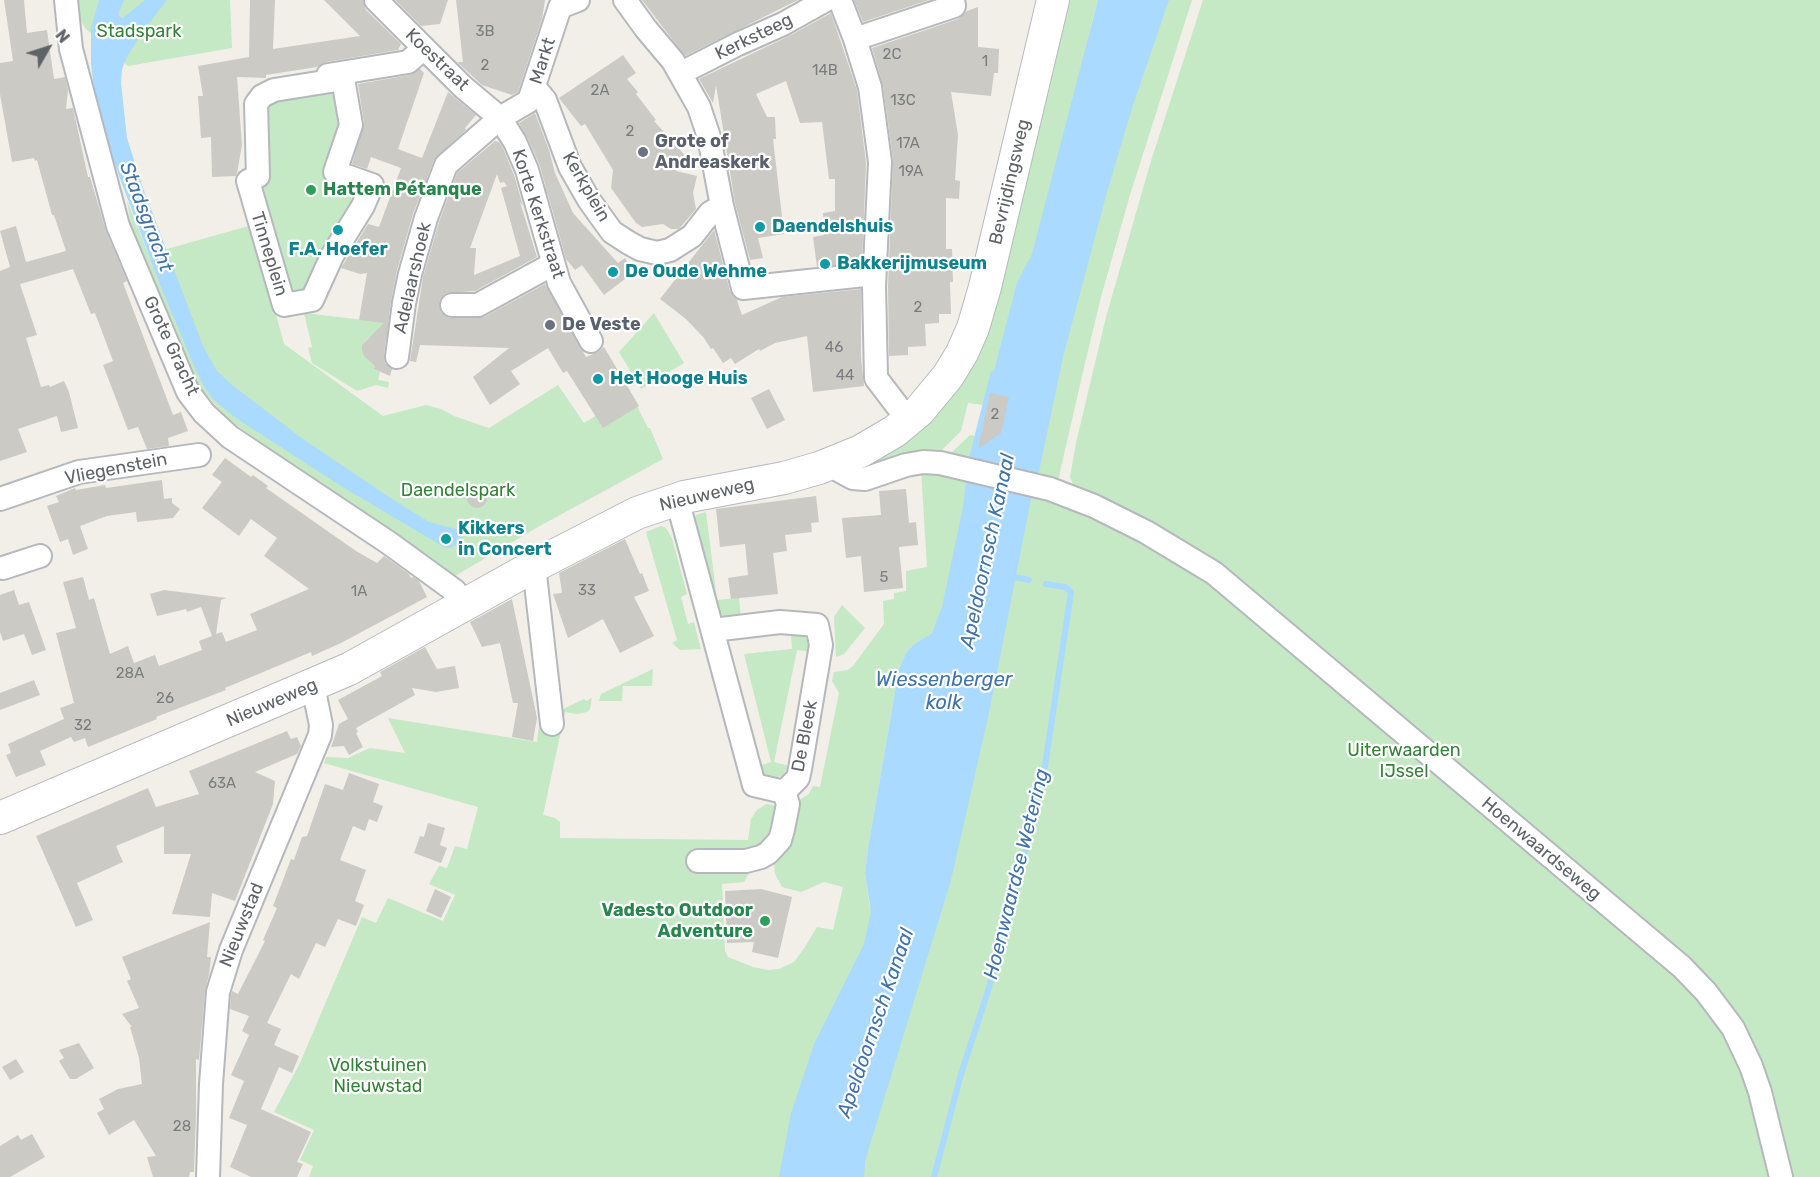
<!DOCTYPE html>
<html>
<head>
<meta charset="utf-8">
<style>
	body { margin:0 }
	#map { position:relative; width:1820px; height:1177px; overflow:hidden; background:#f1efe8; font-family:Rubik,sans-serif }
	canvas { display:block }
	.north { position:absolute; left:18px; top:18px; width:60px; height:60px; -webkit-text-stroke:4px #fff; paint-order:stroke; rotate:51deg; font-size:16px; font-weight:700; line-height:24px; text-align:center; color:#5f6368 }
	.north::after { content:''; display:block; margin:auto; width:21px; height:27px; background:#5f6368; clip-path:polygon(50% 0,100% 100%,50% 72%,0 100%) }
</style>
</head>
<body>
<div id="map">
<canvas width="1820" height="1177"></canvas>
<div class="north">N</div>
</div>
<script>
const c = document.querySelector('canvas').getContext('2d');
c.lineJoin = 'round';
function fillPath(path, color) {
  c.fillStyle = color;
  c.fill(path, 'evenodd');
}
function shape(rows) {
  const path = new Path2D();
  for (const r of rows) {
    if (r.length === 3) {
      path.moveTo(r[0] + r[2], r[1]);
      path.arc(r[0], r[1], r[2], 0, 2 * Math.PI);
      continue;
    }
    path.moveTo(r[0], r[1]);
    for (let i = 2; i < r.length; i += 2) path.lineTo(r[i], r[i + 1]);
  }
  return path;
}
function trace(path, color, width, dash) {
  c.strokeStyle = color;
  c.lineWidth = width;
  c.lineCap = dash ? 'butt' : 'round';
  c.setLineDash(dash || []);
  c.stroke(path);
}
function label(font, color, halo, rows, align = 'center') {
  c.font = font + ' Rubik,sans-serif';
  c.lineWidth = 4.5;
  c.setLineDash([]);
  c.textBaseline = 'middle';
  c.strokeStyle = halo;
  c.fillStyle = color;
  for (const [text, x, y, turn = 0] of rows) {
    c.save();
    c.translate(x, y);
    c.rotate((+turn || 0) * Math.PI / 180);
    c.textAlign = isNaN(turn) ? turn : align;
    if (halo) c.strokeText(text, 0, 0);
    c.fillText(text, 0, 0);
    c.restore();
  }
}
const green = shape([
	[78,0,230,0,232,48,128,66,85,28,79,17],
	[1064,0,1098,0,1087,41,1099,0,1192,0,1130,195,1101,297,1082,376,1058,481,1074,486,1070,477,1076,443,1106,317,1151,161,1203,0,1820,0,1820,1177,309,1177,313,1166,300,1160,314,1130,274,1112,300,1063,362,917,376,923,388,898,443,921,455,895,429,884,439,866,447,868,455,846,467,849,478,807,324,763,326,757,348,758,370,748,405,753,388,718,537,742,539,727,547,728,555,713,584,699,586,701,592,698,590,709,587,712,577,714,565,712,543,815,555,818,560,822,560,838,748,840,751,819,757,810,766,804,779,806,780,819,744,882,722,884,725,951,728,957,753,967,768,970,779,969,794,962,805,947,817,927,833,930,843,887,824,882,801,892,782,887,775,874,774,862,796,802,809,794,813,786,820,787,839,693,832,681,834,672,848,670,853,666,884,624,883,601,894,599,894,593,906,591,906,571,927,567,921,470,959,475,970,458,949,455,970,435,975,436,983,405,968,403,961,431,939,453,865,468,863,466,928,416],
	[937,622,870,908,865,873,869,842,899,669,906,653,913,645,932,633],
	[334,86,345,125,332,173,366,186,310,299,284,293,253,194,260,100],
	[127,200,149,256,167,251,167,249,252,225,284,344,383,416,426,405,441,409,454,416,489,428,558,385,584,423,631,394,648,428,650,428,663,459,538,527,455,576,333,495,227,418,196,383,133,238],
	[304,313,389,323,387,340,372,337,368,338,366,341,364,354,369,360,376,363,374,369,380,372,378,380,389,382,388,388,376,385,357,391,312,363,308,348,312,347],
	[654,313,684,363,641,389,619,352],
	[706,512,717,600,739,598,741,619,727,618,716,610,694,520,696,515],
	[661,526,666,528,672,538,687,594,681,597,688,624,694,622,701,649,680,650,672,643,677,640,646,532],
	[842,605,865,628,844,654,836,657,834,617],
	[791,634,798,634,806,638,811,645,811,652,797,650,774,762,789,766,782,776,772,778,764,776,756,767,771,762,744,654,792,649],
	[653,669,652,686,623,686,622,701,599,701,601,694]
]);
const water = shape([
	[99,0,124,0,119,13,120,17,123,18,145,0,167,0,143,31,127,57,122,69,121,83,127,138,143,188,203,346,217,371,232,385,303,439,392,499,429,522,459,530,462,534,463,540,458,544,449,548,444,547,341,486,236,418,213,399,204,386,197,373,161,287,113,160,94,88,91,64,91,29],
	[1098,0,1169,0,1133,105,1107,192,1063,357,1038,476,1032,494,989,713,951,880,865,1161,864,1177,779,1177,791,1113,814,1044,864,944,871,912,865,873,869,842,899,669,906,653,913,645,932,633,942,607,963,507,969,458,991,371,994,371,1017,283,1032,254]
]);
const stream = shape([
	[1009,576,1029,580],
	[934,1177,961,1074,987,994,1015,897,1045,766,1071,592,1065,587,1046,584]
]);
const building = shape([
	[4,0,24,0,27,33,47,30,54,79,65,77,68,90,66,109,73,108,88,177,90,177,106,231,127,281,123,283,173,415,181,412,188,431,168,438,169,446,147,449,138,427,128,430,103,365,113,361,95,313,91,314,73,269,20,284,37,335,26,338,41,387,49,385,50,387,64,381,69,392,78,428,61,432,57,416,18,429,27,452,0,461,0,271,10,267,0,231,16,226,26,262,66,251,54,215,52,215,37,160,35,161,34,158,12,162,0,94,0,63,13,61],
	[250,0,275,0,273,49,360,36,324,0,363,0,366,10,401,44,398,50,326,62,317,67,266,75,266,78,237,77,242,145,237,173,236,176,212,177,211,137,201,138,198,96,203,96,198,66,249,57],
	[395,0,448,0,440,24,421,26],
	[456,0,545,0,542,19,518,92,512,95,482,85,457,62,463,62],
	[642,0,798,0,685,56],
	[854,0,929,0,863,22],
	[978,7,978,47,999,49,998,73,994,73,991,96,951,92,958,135,955,180,960,181,959,199,946,198,946,249,952,249,953,282,950,282,951,314,939,314,939,323,925,324,926,346,908,347,908,355,889,356,888,286,893,160,883,85,872,48,958,19,967,11],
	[831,13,857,90,866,163,862,262,817,267,813,237,824,235,823,213,835,211,835,179,829,179,822,122,800,123,786,81,756,94,767,117,775,117,776,139,773,139,784,234,758,238,763,258,750,260,735,203,716,85,713,103,699,79,789,36],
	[623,55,636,73,627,79,638,92,636,94,656,120,654,121,689,160,676,171,697,176,693,193,696,209,679,229,671,229,663,224,642,227,636,223,611,188,613,170,585,124,581,126,559,98],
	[420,69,424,73,398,149,422,158,448,92,476,115,465,128,466,130,434,160,413,214,397,270,391,301,384,355,385,363,392,369,390,376,374,369,375,366,364,356,362,349,362,345,384,323,359,320,367,273,360,274,341,268,368,224,379,227,401,168,371,157,367,169,352,164,364,123,358,84,410,75],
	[535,113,549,150,555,173,573,213,618,263,625,258,634,272,604,295,582,265,575,270,566,259,540,166,527,137,519,123],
	[495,141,499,142,503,148,514,175,523,206,520,202,537,257,475,291,446,293,440,299,439,304,440,311,445,316,451,318,484,317,545,284,586,357,598,352,604,347,639,406,603,428,567,371,563,373,548,348,511,371,520,384,490,405,473,377,509,348,420,345,416,362,410,361,423,277,439,222,457,173],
	[497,174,500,183,504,182,507,186,501,188,520,256,474,275,476,248,470,248],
	[714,230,730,291,737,300,742,315,782,297,861,289,861,357,864,386,813,392,807,336,775,343,760,351,759,349,735,364,731,358,723,363,713,348,711,349,704,338,686,319,660,299],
	[769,389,785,420,767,429,751,398],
	[990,393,1009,397,1001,433,978,449],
	[225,458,251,477,253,475,268,486,266,488,356,551,377,563,384,556,409,574,411,578,413,577,419,581,427,597,341,643,312,656,311,652,225,688,226,690,156,717,157,719,88,747,85,738,74,742,71,737,40,751,46,765,16,777,6,755,11,753,8,744,64,719,60,708,74,703,56,633,76,628,63,582,83,577,89,600,94,598,110,654,128,646,134,663,155,655,159,666,202,650,199,641,212,636,201,607,187,612,186,609,157,616,150,594,164,590,227,598,221,600,216,634,222,632,226,642,257,630,250,614,309,589,264,556,277,538,251,519,239,536,202,508,222,482,212,475],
	[162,480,164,499,172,498,172,503,180,509,173,518,137,522,136,512,107,516,80,526,88,549,73,555,68,539,60,542,47,506,59,502,56,496,75,488,76,490,105,485,106,488],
	[477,498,10],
	[906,489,909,523,916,522,918,545,899,547,903,588,864,592,861,556,846,558,842,518,881,515,879,491],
	[816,496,819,522,811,523,812,532,785,535,787,551,773,553,778,594,731,599,728,578,748,575,745,544,720,547,716,509],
	[625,539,640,574,642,573,649,591,634,597,654,636,620,653,603,619,568,638,553,594,562,593,559,573],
	[14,590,19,605,29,602,46,650,32,655,24,634,3,641,0,632,0,595],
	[512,599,537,718,533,741,512,737,518,703,513,703,500,643,482,647,470,622],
	[425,647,437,669,455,666,459,688,436,692,412,688,415,695,356,728,358,732,356,733,363,747,349,755,344,746,331,747,339,724,348,719,338,700,382,676,380,672],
	[34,680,40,695,0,710,0,693],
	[287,731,291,739,297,737,301,746,297,754,255,772,275,781,273,804,235,901,212,893,210,917,172,914,191,854,164,854,164,826,116,846,123,862,77,883,93,920,76,927,36,836,148,788,156,807,199,794,189,771],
	[349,773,379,784,373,802,383,806,377,822,369,819,365,831,353,826,340,860,366,870,355,901,364,905,356,926,338,919,325,947,316,943,299,979,291,974,267,1023,281,1029,274,1045,299,1056,292,1073,279,1067,261,1109,311,1132,297,1162,303,1164,297,1177,251,1177,230,1167,247,1125,229,1118,244,1081,231,1075,249,1035,242,1031,249,1016,230,1009,231,995,232,991,238,994,265,941,263,940,277,908,273,906,291,859,294,860,302,837,307,836,325,784,343,790],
	[428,823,445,828,440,845,447,848,441,863,414,853,420,836,424,837],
	[435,889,451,897,441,918,426,911],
	[761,889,792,897,778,958,752,952,754,942,727,943,725,891],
	[210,922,207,957,211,957,209,975,205,991,199,1060,196,1059,196,1116,194,1172,190,1172,189,1177,153,1177,147,1157,156,1156,134,1120,109,1135,97,1113,104,1109,99,1099,118,1089,142,1084,139,1058,130,1027,132,1027,122,1014,139,1008,127,981,131,979,122,957],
	[79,1043,94,1068,76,1079,70,1079,59,1061,64,1058,59,1050],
	[16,1059,24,1072,10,1080,2,1067],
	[32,1134,45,1157,10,1177,0,1177,0,1146,18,1135,21,1140]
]);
const streetTunnel = shape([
	[549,197,562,191]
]);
const street = shape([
	[66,0,71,49,118,226,188,392,204,413,230,437,389,543,455,591,463,605],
	[376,0,463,87,500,118,515,142,527,170,559,283,591,341],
	[625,0,646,29,673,61,699,107,709,137,722,206,743,288,874,274],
	[840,0,855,39,870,87,880,162,874,286,876,378,908,420],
	[855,39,954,6,953,0],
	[681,73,738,44,783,24,826,0],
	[328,75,408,62,424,48],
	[343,79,351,125,335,172,372,185,363,206,332,256,312,300,284,305,248,181,258,176,256,104,262,96,274,90,343,79],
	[535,88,545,100,570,167,589,200,612,232,629,243,640,249,657,253,670,250,692,236,710,213,722,206],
	[452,305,478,305,553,264],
	[397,357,404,303,410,274,426,218,446,165,500,118,529,101,560,7,578,0],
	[829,465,853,478,865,479,906,465,923,462,940,463,1050,489,1094,506,1146,532,1214,573,1682,967,1706,992,1733,1028,1751,1066,1760,1092,1781,1177],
	[0,499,79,472,199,455],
	[677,499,754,785,784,792],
	[534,566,552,724],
	[3,568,40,556],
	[713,630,780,622,817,625,821,645,800,769,798,778,784,792],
	[698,861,746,861,761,857,768,853,780,840,783,829,788,804,784,792],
	[208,1177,211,1084,218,992,231,950,320,735,321,725,313,686]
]);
const secondary = shape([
	[0,818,349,669,534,566,637,513,684,497,784,478,819,468,861,451,895,431,919,411,948,376,962,353,973,328,985,287,1053,0]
]);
const markers = [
	[643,152,6,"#6b7280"],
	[311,190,6,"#2e9e5b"],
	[760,227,6,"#0f9aa8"],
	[338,230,6,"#0f9aa8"],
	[825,264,6,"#0f9aa8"],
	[613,272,6,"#0f9aa8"],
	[550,325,6,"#6b7280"],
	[598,379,6,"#0f9aa8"],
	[446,539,6,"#0f9aa8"],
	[765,921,6,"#2e9e5b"]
];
const numberNames = [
	["3B",485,32],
	["2C",892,55],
	["1",985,62],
	["2",485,66],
	["14B",825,71],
	["2A",600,91],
	["13C",903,101],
	["2",630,132],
	["17A",908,144],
	["19A",911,172],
	["2",918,308],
	["46",834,348],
	["44",845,376],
	["2",995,415],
	["5",884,578],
	["33",587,591],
	["1A",359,592],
	["28A",130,674],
	["26",165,699],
	["32",83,726],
	["63A",222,784],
	["28",182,1127]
];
const parkNames = [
	["Stadspark",139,32],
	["Daendelspark",458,491],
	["Uiterwaarden",1404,751],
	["IJssel",1404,772],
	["Volkstuinen",378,1066],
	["Nieuwstad",378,1087]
];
const streetNames = [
	["Kerksteeg",754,37,-26],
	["Koestraat",437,60,44],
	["Markt",543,61,-72],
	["Bevrijdingsweg",1010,182,-77],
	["Kerkplein",586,187,60],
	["Korte Kerkstraat",538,214,72],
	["Tinneplein",269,254,73],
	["Adelaarshoek",413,278,-77],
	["Grote Gracht",171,346,65],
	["Vliegenstein",116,469,-11],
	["Nieuweweg",707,495,-13],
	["Nieuweweg",272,703,-23],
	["De Bleek",805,736,-79],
	["Hoenwaardseweg",1541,849,40],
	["Nieuwstad",242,925,-68]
];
const worshipNames = [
	["Grote of",655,142],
	["Andreaskerk",655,163],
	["De Veste",562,325]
];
const leisureNames = [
	["Hattem Pétanque",323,190],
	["Vadesto Outdoor",753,911,"right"],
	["Adventure",753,932,"right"]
];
const cultureNames = [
	["Daendelshuis",772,227],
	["F.A. Hoefer",338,250,"center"],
	["Bakkerijmuseum",837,264],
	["De Oude Wehme",625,272],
	["Het Hooge Huis",610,379],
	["Kikkers",458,529],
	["in Concert",458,550]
];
const waterNames = [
	["Stadsgracht",146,217,69],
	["Apeldoornsch Kanaal",988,551,-78],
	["Wiessenberger",944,680],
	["kolk",944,703],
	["Hoenwaardse Wetering",1017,874,-76],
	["Apeldoornsch Kanaal",876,1023,-71]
];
fillPath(green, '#c5e8c5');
fillPath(water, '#aadaff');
trace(stream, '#aadaff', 6);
fillPath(building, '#cccac5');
trace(streetTunnel, '#ccccc8', 22, [22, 11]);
trace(street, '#b5b8bc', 26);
trace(secondary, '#b6babf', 34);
trace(street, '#fff', 22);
trace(secondary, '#fff', 32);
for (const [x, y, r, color] of markers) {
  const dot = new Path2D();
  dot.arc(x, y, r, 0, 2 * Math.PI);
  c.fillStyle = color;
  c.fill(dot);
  trace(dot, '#fff', 2);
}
label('15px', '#7a7d7f', null, numberNames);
label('18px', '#348238', '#fff', parkNames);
label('18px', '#5f6368', '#fff', streetNames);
label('bold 18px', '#5b616d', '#fff', worshipNames, 'left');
label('bold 18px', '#27864d', '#fff', leisureNames, 'left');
label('bold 18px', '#0d838f', '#fff', cultureNames, 'left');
label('italic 20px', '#4174aa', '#fff', waterNames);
</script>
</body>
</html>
